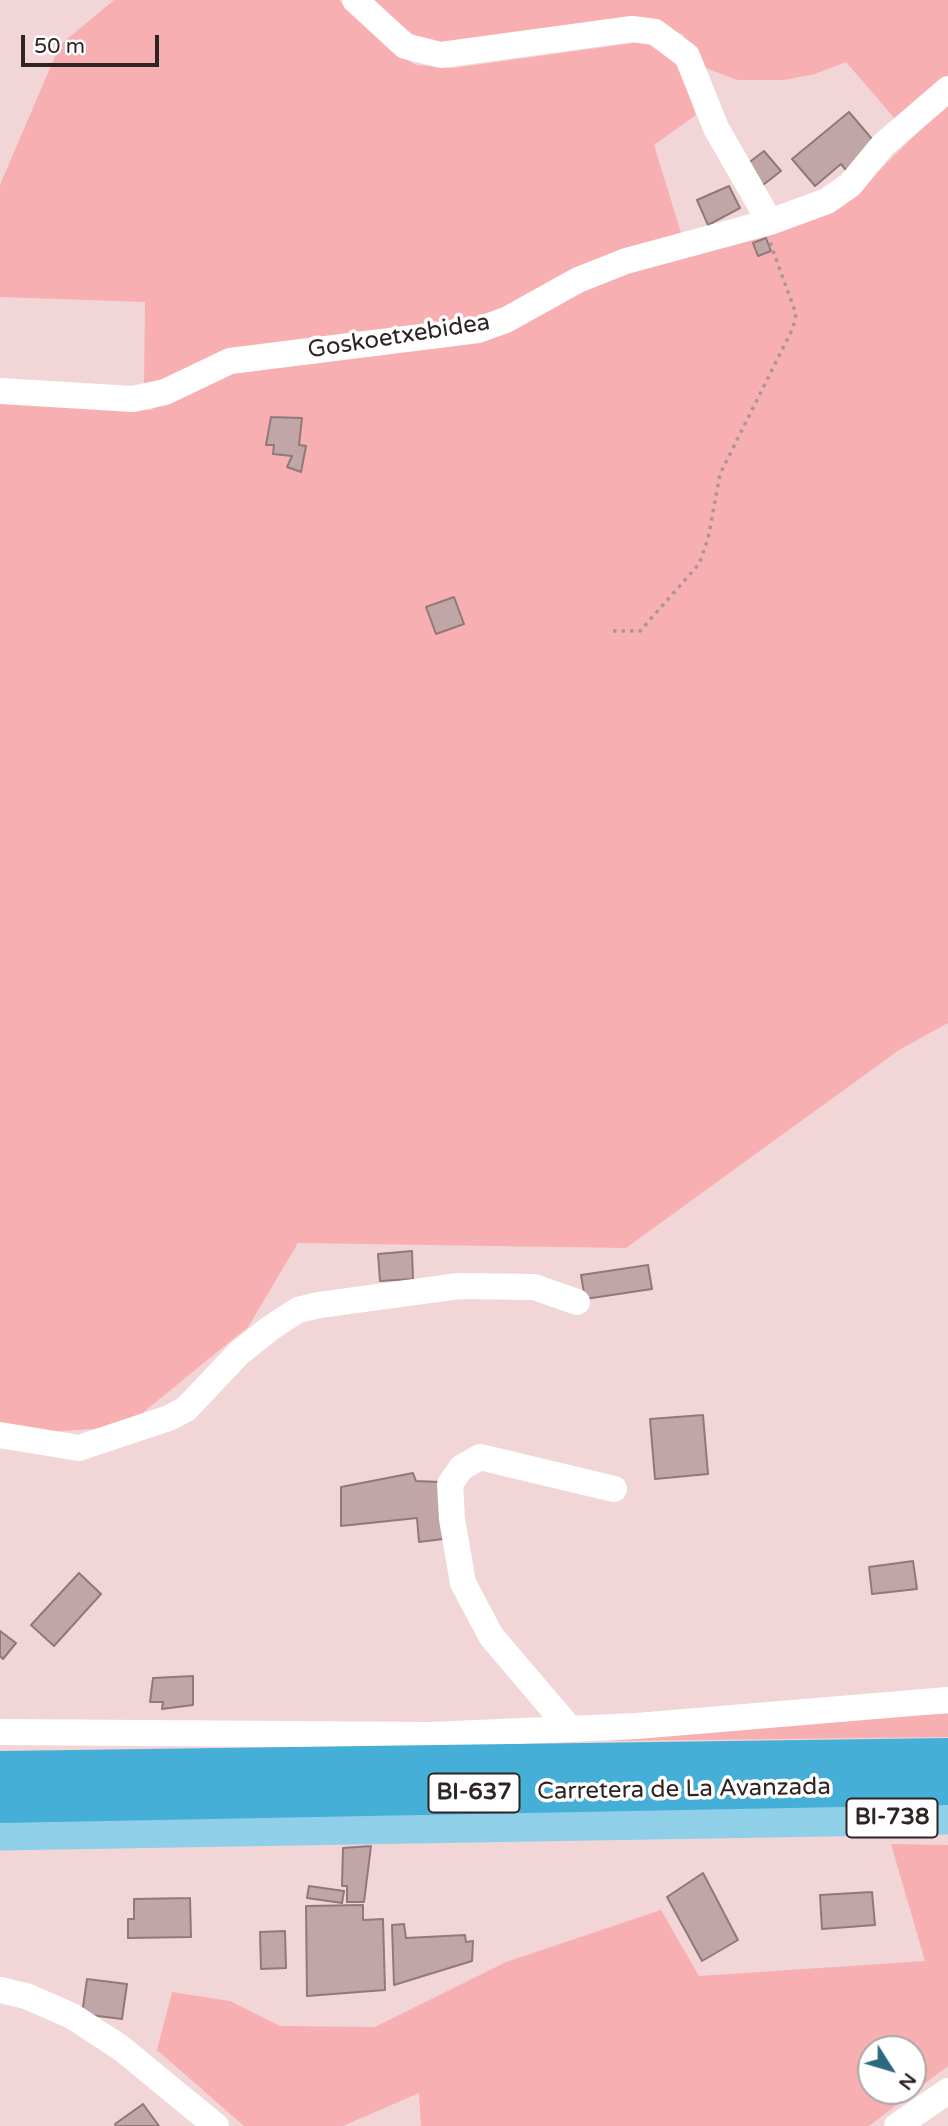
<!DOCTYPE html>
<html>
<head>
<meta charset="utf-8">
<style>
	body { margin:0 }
	#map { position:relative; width:948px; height:2126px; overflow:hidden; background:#f2d6d7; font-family:"Varela Round",sans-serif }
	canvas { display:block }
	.north { position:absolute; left:857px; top:2035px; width:70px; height:70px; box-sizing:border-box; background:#fff; border:2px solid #aba7a7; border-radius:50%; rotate:127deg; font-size:19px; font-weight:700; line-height:28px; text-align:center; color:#2e2424 }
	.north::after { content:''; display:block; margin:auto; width:24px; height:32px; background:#2c687f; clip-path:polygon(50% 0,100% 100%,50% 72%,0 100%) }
	.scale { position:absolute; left:21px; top:35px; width:138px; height:32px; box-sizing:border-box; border:4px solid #2e2424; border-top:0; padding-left:9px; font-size:21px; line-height:24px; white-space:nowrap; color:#2e2424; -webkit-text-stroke:5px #fff; paint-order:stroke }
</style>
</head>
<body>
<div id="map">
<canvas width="948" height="2126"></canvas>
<div class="north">N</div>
<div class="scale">50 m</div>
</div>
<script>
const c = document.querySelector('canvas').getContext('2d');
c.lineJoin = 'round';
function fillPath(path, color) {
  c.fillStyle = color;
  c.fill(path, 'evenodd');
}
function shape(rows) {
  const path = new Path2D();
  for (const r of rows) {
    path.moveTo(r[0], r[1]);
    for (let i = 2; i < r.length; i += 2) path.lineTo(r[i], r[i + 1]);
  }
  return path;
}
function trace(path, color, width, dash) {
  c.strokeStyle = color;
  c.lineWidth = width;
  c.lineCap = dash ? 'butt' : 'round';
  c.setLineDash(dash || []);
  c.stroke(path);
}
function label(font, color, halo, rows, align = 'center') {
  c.font = font + ' "Varela Round",sans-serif';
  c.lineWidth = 7;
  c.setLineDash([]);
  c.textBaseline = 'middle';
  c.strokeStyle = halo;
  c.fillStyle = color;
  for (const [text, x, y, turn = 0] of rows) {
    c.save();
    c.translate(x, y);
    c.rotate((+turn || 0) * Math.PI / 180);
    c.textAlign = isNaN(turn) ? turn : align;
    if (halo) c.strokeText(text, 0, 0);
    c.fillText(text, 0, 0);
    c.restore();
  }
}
const green = shape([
	[114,0,339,0,393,52,416,65,453,68,648,41,678,63,696,115,654,145,682,236,486,320,144,387,145,302,0,297,0,185,60,45],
	[370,0,948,0,948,76,896,120,846,62,815,74,784,80,737,80,706,68,682,34,658,25,440,44,416,37],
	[948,103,948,1023,899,1050,626,1248,298,1243,248,1327,125,1427,44,1432,0,1426,0,399,150,410,242,368,491,334,602,278,850,199],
	[948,1714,948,1737,609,1741,880,1716],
	[891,1844,948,1845,948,2066,869,2126,421,2126,419,2093,343,2126,244,2126,157,2050,172,1992,230,2001,280,2026,375,2027,506,1962,661,1910,699,1976,925,1961],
	[871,2049,913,2049,913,2091,871,2091]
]);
const building = shape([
	[849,112,872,139,850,175,841,164,815,186,792,159,849,112],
	[764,151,781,171,763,185,747,164,764,151],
	[729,186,740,208,708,225,697,200,729,186],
	[766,238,771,251,758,256,753,243,766,238],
	[271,417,302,418,299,445,306,446,301,472,287,467,292,456,273,454,274,445,266,445,271,417],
	[454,597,464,624,436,634,426,607,454,597],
	[412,1251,413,1279,380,1281,378,1254,412,1251],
	[648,1265,652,1289,585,1299,581,1275,648,1265],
	[703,1415,708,1474,655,1479,650,1419,703,1415],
	[413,1473,416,1481,440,1482,443,1539,419,1542,417,1518,341,1526,341,1487,413,1473],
	[913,1561,917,1589,872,1594,869,1567,913,1561],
	[79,1573,101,1594,54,1646,31,1625,79,1573],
	[0,1631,16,1643,3,1659,0,1656,0,1631],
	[193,1676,193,1705,162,1709,163,1702,150,1702,153,1678,193,1676],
	[371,1846,364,1902,347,1902,347,1886,342,1886,343,1848,371,1846],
	[703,1873,738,1940,702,1961,667,1897,703,1873],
	[309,1886,344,1891,342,1903,307,1898,309,1886],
	[872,1892,875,1925,822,1929,820,1895,872,1892],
	[190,1898,191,1937,128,1938,128,1919,134,1919,134,1899,190,1898],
	[363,1905,363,1920,383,1919,385,1990,307,1996,306,1906,363,1905],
	[404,1924,406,1938,465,1935,466,1942,473,1941,472,1961,394,1985,392,1925,404,1924],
	[285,1931,286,1968,261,1969,260,1932,285,1931],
	[87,1979,127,1984,122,2019,82,2014,87,1979],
	[143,2104,159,2126,116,2126,115,2124,143,2104]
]);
const path = shape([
	[613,631,640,631,699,564,708,539,720,474,793,328,796,314,770,242]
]);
const minor = shape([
	[355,0,405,46,441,55,632,29,655,32,687,56,716,128,770,222],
	[0,391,133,399,165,392,230,361,478,330,506,320,578,280,626,261,770,222,827,201,850,185,883,145,948,89],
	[0,1435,79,1448,169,1418,186,1409,239,1353,269,1329,298,1310,319,1305,459,1286,534,1287,577,1302],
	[570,1729,491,1636,463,1583,452,1519,450,1484,461,1468,480,1457,614,1489],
	[0,1732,431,1735,637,1726,948,1700],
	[0,1990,26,1996,72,2016,121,2048,216,2126],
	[897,2126,948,2091]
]);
const major = shape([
	[0,1834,948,1818]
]);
const highway = shape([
	[0,1770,948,1757],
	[0,1804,948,1786]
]);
const shields = [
	[474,1793,91],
	[892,1818,91]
];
const shieldNames = [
	["BI-637",474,1793],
	["BI-738",892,1818]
];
const streetNames = [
	["Goskoetxebidea",399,337,-9],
	["Carretera de La Avanzada",684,1790,-1]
];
fillPath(green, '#f7afb1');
fillPath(building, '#c0a6a6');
trace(building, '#917879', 2);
trace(path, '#ab9696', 3.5, [3.5, 5]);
trace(minor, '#fff', 26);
trace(major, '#90cfe8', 33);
trace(highway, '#46afd8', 38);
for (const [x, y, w] of shields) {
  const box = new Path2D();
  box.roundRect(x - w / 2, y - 19.5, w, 39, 5);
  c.fillStyle = '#fff';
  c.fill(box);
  trace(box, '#2e2424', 2);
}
label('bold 23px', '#2e2424', null, shieldNames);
label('24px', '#2e2424', '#fff', streetNames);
</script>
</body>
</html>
